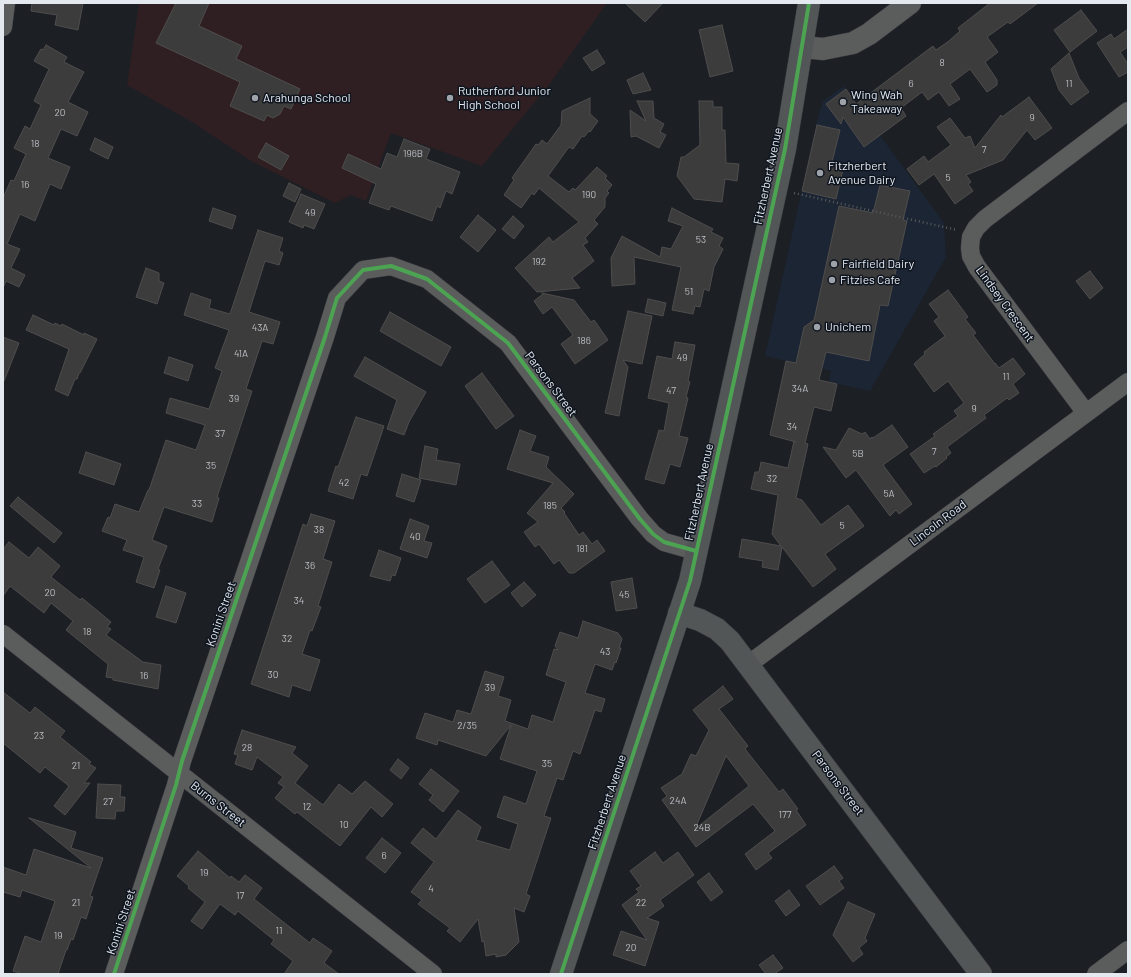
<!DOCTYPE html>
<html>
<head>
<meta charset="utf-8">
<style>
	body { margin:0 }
	#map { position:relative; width:1131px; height:977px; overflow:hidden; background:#1c1f24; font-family:Barlow,sans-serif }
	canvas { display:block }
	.frame { position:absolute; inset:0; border:4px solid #e4e9f0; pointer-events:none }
</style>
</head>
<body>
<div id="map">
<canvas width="1131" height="977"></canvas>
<div class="frame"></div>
</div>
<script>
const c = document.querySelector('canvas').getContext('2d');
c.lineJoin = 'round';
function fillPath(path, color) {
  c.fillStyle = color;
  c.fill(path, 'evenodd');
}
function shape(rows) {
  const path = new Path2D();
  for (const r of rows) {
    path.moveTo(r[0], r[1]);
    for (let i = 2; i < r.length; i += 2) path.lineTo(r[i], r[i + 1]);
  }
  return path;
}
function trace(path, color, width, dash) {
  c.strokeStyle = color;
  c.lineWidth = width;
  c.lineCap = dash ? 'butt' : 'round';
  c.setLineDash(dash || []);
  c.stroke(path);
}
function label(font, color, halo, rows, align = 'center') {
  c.font = font + ' Barlow,sans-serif';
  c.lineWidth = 3;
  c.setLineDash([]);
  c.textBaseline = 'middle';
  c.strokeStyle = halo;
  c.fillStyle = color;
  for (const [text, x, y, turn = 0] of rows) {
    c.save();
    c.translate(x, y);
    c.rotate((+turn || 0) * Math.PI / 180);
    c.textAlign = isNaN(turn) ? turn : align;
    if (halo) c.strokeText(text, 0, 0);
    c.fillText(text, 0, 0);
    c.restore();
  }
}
const built = shape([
	[844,86,944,223,946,257,870,391,829,382,831,371,765,356,819,113,823,101]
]);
const education = shape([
	[139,3,607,3,549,85,482,166,391,133,366,201,351,195,335,203,251,161,192,122,127,85]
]);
const building = shape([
	[32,3,83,3,78,30,55,25,57,15,31,11,32,3],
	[176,3,209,3,199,26,242,46,236,59,300,89,291,109,284,106,280,114,273,118,267,115,264,121,230,106,240,82,156,43,176,3],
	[625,3,663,3,645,22,625,3],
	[990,3,1038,3,1010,24,1008,22,987,37,998,52,985,62,997,80,997,85,987,92,970,69,950,84,960,99,949,106,939,92,928,100,922,92,901,108,906,116,864,147,843,117,841,124,826,104,846,89,856,104,933,46,936,50,949,41,960,31,958,28,990,3],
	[1081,10,1097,31,1070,52,1054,30,1081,10],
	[722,25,733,71,710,77,699,30,722,25],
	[1128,29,1128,47,1120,52,1128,64,1128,72,1119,77,1097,43,1111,34,1114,39,1128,29],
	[46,45,67,57,64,62,84,72,68,102,88,112,77,136,61,129,48,158,70,167,61,189,50,184,35,221,20,214,7,244,20,249,11,268,25,275,19,287,6,281,3,288,3,198,11,180,14,181,26,154,14,148,25,126,30,129,41,105,34,101,49,69,34,61,41,49,43,50,46,45],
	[597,50,605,63,592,71,583,58,597,50],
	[1069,53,1079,78,1089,92,1071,105,1059,90,1051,69,1069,53],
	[643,73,651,90,633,94,627,80,643,73],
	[1029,97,1052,128,1035,140,1027,130,1003,160,966,175,971,182,968,184,973,191,955,204,934,174,919,185,907,169,924,156,928,162,951,145,937,127,950,118,965,138,970,136,975,148,1001,115,1002,117,1029,97],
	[590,98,590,114,598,121,590,132,589,131,584,137,582,136,573,149,569,147,548,176,569,192,573,188,575,190,597,167,607,176,605,178,612,185,607,191,609,193,605,198,605,207,594,220,598,224,585,238,588,242,583,245,594,261,572,278,580,288,537,292,515,268,549,237,553,242,579,222,539,188,534,195,532,193,521,208,504,195,514,180,512,178,536,144,538,145,542,140,547,144,561,125,562,111,590,98],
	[637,101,653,101,654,118,664,124,660,132,666,135,659,148,636,136,631,137,630,110,646,121,637,101],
	[699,101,713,101,713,107,722,107,722,130,725,130,726,163,739,164,737,181,725,179,722,202,694,199,677,176,681,157,684,157,700,145,699,101],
	[817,125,840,130,832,162,844,165,836,199,802,191,817,125],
	[95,138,113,147,108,159,90,150,95,138],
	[404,139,430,149,426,159,460,172,452,194,446,191,440,208,437,206,432,221,391,206,389,210,369,203,376,184,342,168,348,154,381,169,387,153,397,157,404,139],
	[266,143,289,156,281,170,258,157,266,143],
	[289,183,301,189,295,202,283,196,289,183],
	[880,185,910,191,903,220,907,221,888,306,880,305,869,361,826,352,819,380,837,384,831,411,814,407,805,443,808,444,796,498,802,500,821,525,848,505,864,526,825,554,836,569,813,587,782,547,778,570,762,567,763,561,739,557,742,539,781,546,772,534,778,495,751,489,755,472,759,472,761,462,788,468,794,441,796,442,770,435,786,361,796,363,804,327,814,320,839,206,873,213,880,185],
	[301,194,325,204,314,229,304,225,303,228,289,222,301,194],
	[213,208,236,216,232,229,209,221,213,208],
	[672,208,713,229,711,232,723,238,719,246,723,249,714,267,709,291,704,289,700,307,695,306,693,314,672,310,681,267,634,257,635,284,612,286,611,258,622,236,660,257,662,247,671,249,683,226,668,221,672,208],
	[478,215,496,230,478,252,460,237,478,215],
	[513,216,524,226,514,239,502,229,513,216],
	[258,230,283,238,279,251,283,253,279,265,265,261,249,312,280,322,273,344,262,341,246,389,252,391,217,497,219,498,212,522,164,507,152,540,167,546,158,569,160,570,154,588,136,582,144,557,123,550,127,540,102,531,108,517,110,518,115,504,139,512,148,490,149,490,166,440,196,450,205,425,166,413,170,398,209,409,222,371,215,368,229,330,184,315,191,293,211,300,209,308,230,314,258,230],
	[146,268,159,273,159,281,164,283,157,304,136,297,146,268],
	[1090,271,1103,288,1090,299,1076,281,1090,271],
	[948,290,968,317,965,319,976,333,973,335,995,364,995,363,999,368,1013,358,1025,374,1013,384,1019,393,1009,400,1007,398,984,415,986,418,947,447,951,453,946,457,947,458,936,467,935,466,924,473,910,454,935,436,933,434,958,416,954,411,964,403,948,381,934,392,914,364,925,354,924,352,945,336,934,321,939,317,929,304,948,290],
	[542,293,574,300,591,322,594,320,608,340,575,364,561,344,573,335,552,307,543,314,534,301,543,294,542,293],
	[648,299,666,303,663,316,645,312,648,299],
	[628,311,652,316,642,364,623,360,628,367,619,416,605,413,628,311],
	[390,312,451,347,441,366,380,331,390,312],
	[33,315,54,325,55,323,61,326,62,324,84,335,84,333,97,339,80,373,79,373,77,379,75,379,68,396,55,390,69,349,26,330,33,315],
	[3,337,19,343,4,381,3,380,3,337],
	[675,342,695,345,688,381,690,382,686,397,688,398,679,436,688,438,680,467,670,464,664,484,645,479,659,430,664,431,669,403,648,398,657,356,672,359,675,342],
	[169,357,193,365,188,381,164,373,169,357],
	[365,357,426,392,409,422,404,435,387,429,397,400,354,376,365,357],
	[482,373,514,416,496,429,465,386,482,373],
	[356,417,384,426,367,476,361,474,353,499,328,491,336,466,338,467,356,417],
	[892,425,908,447,883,465,912,504,899,514,896,510,890,516,856,470,846,478,823,447,836,450,849,428,862,434,865,432,870,439,872,437,873,438,892,425],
	[520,430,536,436,530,451,549,457,546,467,574,494,561,508,565,512,564,513,579,535,583,532,592,544,597,540,605,551,574,573,569,573,559,560,554,564,539,544,535,547,524,532,538,522,527,513,553,483,507,469,520,430],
	[425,446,438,449,436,460,460,464,456,485,419,478,425,446],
	[86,452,121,464,114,485,79,473,86,452],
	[402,474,421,480,414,502,396,496,402,474],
	[18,497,62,533,54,543,10,506,18,497],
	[311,514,335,521,323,559,332,562,318,606,321,607,312,631,310,630,302,654,320,660,310,691,292,685,289,697,251,684,303,524,307,526,311,514],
	[410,519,429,526,424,541,432,543,427,558,400,549,410,519],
	[9,542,29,558,38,547,60,566,51,577,80,600,82,598,111,622,107,627,111,629,106,635,143,662,161,665,158,689,113,680,113,678,106,677,108,664,66,630,73,621,51,603,44,613,10,586,3,596,3,549,9,542],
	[379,550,401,558,395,576,392,575,390,581,370,576,379,550],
	[492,561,510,585,485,603,467,579,492,561],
	[632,578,637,608,616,611,611,582,632,578],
	[524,582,536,595,522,607,511,593,524,582],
	[166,586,186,593,176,623,156,617,166,586],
	[583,621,618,633,622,639,619,648,621,648,616,663,615,662,612,670,595,664,585,693,605,699,601,712,595,710,580,754,573,751,563,780,557,778,544,816,551,818,526,894,530,896,524,912,514,908,519,942,506,955,496,957,496,954,486,956,484,941,482,942,478,919,460,942,447,931,450,928,418,904,422,900,411,892,434,862,411,843,423,828,436,839,458,810,481,827,476,840,510,850,518,824,497,817,504,796,526,804,537,771,500,759,511,725,486,756,438,740,437,745,416,738,425,713,453,722,457,710,471,714,485,671,504,677,498,696,511,700,505,721,528,729,532,715,553,722,566,682,546,675,554,649,558,650,555,646,560,632,578,638,583,621],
	[723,686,733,699,719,709,748,746,745,749,779,792,783,789,798,809,796,810,806,825,768,853,772,858,756,870,745,854,775,831,753,804,696,847,662,800,667,796,661,788,682,774,691,754,696,756,709,730,693,710,723,686],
	[726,756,749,786,695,829,726,756],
	[3,692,30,713,35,707,65,731,60,737,91,762,89,764,96,768,84,783,90,783,65,815,54,806,69,786,45,767,40,773,3,743,3,692],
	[242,730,296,747,292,753,308,766,295,783,323,805,339,784,352,794,365,781,393,804,382,817,371,807,340,846,297,812,295,814,275,798,284,787,278,783,283,777,257,757,252,770,235,764,238,755,234,754,242,730],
	[398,759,409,768,401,779,390,770,398,759],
	[431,769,459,791,443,812,429,800,433,795,419,784,431,769],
	[98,784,121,785,120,797,125,797,124,811,116,811,115,819,96,818,98,784],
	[29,818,76,832,71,848,103,858,90,896,93,897,86,919,81,917,73,940,71,939,67,950,66,950,58,974,23,974,13,971,25,936,41,942,55,901,22,890,20,897,3,892,3,867,26,875,34,849,91,868,29,818],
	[382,838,401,853,385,873,366,858,382,838],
	[198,851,230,878,231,876,239,882,245,875,262,888,254,899,310,943,313,938,332,951,324,963,339,974,284,974,293,961,271,944,274,940,238,911,235,915,220,904,202,929,191,921,205,902,188,888,189,886,177,876,198,851],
	[655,852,663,863,678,852,694,875,660,900,664,906,647,918,659,922,645,966,613,955,621,931,647,940,622,905,639,892,636,889,641,886,630,871,655,852],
	[834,866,843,878,839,881,844,888,820,905,806,886,834,866],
	[709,873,723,892,711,901,697,882,709,873],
	[789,890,800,905,786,916,775,901,789,890],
	[848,902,875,914,865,938,867,941,859,948,863,954,853,962,833,935,848,902],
	[773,955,783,968,774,974,766,974,759,965,773,955]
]);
const path = shape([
	[794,193,957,230]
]);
const minor = shape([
	[3,27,6,3],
	[1086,413,977,267,971,256,970,248,971,237,976,228,985,219,1128,111],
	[3,634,433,974],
	[749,664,1128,382],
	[114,974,176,785,182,761,325,337,337,298,363,270,391,266,427,279,508,343,639,518,653,534,664,542,696,551],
	[1096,974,1128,950]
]);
const tertiary = shape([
	[802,47,823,49,853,43,869,34,910,3]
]);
const secondary = shape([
	[679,613,700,620,717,629,730,641,981,974],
	[561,974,690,581,785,149,809,3]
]);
const cycleway = shape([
	[114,974,176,785,182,761,325,337,337,298,363,270,391,266,427,279,508,343,639,518,653,534,664,542,696,551],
	[561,974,690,581,785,149,809,3]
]);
const markers = [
	[255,98,4,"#9ea2a9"],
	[450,98,4,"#9ea2a9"],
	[843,102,4,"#9ea2a9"],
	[820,173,4,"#9ea2a9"],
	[834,264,4,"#9ea2a9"],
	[832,280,4,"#9ea2a9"],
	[817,327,4,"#9ea2a9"]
];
const numberNames = [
	["8",942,63],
	["6",911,84],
	["11",1069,84],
	["20",60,113],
	["9",1032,118],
	["18",35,144],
	["7",984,150],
	["196B",413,154],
	["5",948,178],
	["16",25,185],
	["190",589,195],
	["49",310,213],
	["53",701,240],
	["192",539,262],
	["51",689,292],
	["43A",260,328],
	["186",584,341],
	["41A",241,354],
	["49",682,358],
	["11",1006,377],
	["34A",800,389],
	["47",671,391],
	["39",234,399],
	["9",974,409],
	["34",792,427],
	["37",220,434],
	["7",934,452],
	["5B",858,454],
	["35",211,466],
	["32",772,479],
	["42",344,483],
	["5A",889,494],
	["33",197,504],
	["185",550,506],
	["5",842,526],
	["38",319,530],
	["40",415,537],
	["181",582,549],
	["36",310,566],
	["20",50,593],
	["45",624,595],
	["34",299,601],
	["18",87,632],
	["32",287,639],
	["43",605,652],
	["30",273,675],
	["16",144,676],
	["39",490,688],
	["2/35",467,726],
	["23",39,736],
	["28",247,748],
	["35",547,764],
	["21",76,766],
	["24A",678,801],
	["27",108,802],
	["12",307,807],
	["177",785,815],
	["10",344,825],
	["24B",702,828],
	["6",384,856],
	["19",204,873],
	["4",431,889],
	["17",240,896],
	["21",76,903],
	["22",641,903],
	["11",279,931],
	["19",58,936],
	["20",631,948]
];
const poiNames = [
	["Rutherford Junior",458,91],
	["High School",458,105],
	["Wing Wah",851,95],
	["Takeaway",851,109],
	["Arahunga School",263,98],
	["Fitzherbert",828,166],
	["Avenue Dairy",828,180],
	["Fairfield Dairy",842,264],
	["Fitzies Cafe",840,280],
	["Unichem",825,327]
];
const streetNames = [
	["Fitzherbert Avenue",768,176,-78],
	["Lindsey Crescent",1005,304,54],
	["Parsons Street",551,384,53],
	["Fitzherbert Avenue",699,492,-78],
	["Lincoln Road",938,523,-37],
	["Konini Street",221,614,-71],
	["Parsons Street",838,783,53],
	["Fitzherbert Avenue",607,802,-72],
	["Burns Street",218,804,38],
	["Konini Street",121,922,-72]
];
fillPath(built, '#1c2533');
fillPath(education, '#2f1f22');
fillPath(building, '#3d3c3c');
trace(building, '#4f4d4d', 1);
trace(minor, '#393b40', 19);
trace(tertiary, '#393b40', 23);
trace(secondary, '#393b40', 23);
trace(path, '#585a5b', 2.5, [1, 3]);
trace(minor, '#5a5d5c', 18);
trace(tertiary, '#5a5d5c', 22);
trace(secondary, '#535657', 22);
trace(cycleway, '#4ca352', 4);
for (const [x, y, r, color] of markers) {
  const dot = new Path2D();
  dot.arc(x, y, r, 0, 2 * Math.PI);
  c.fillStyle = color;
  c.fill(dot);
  trace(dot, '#0f151f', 1.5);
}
label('10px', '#babec3', null, numberNames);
label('12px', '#e4e9f0', '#0f151f', poiNames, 'left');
label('12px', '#e4e9f0', '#0f151f', streetNames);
</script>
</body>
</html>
